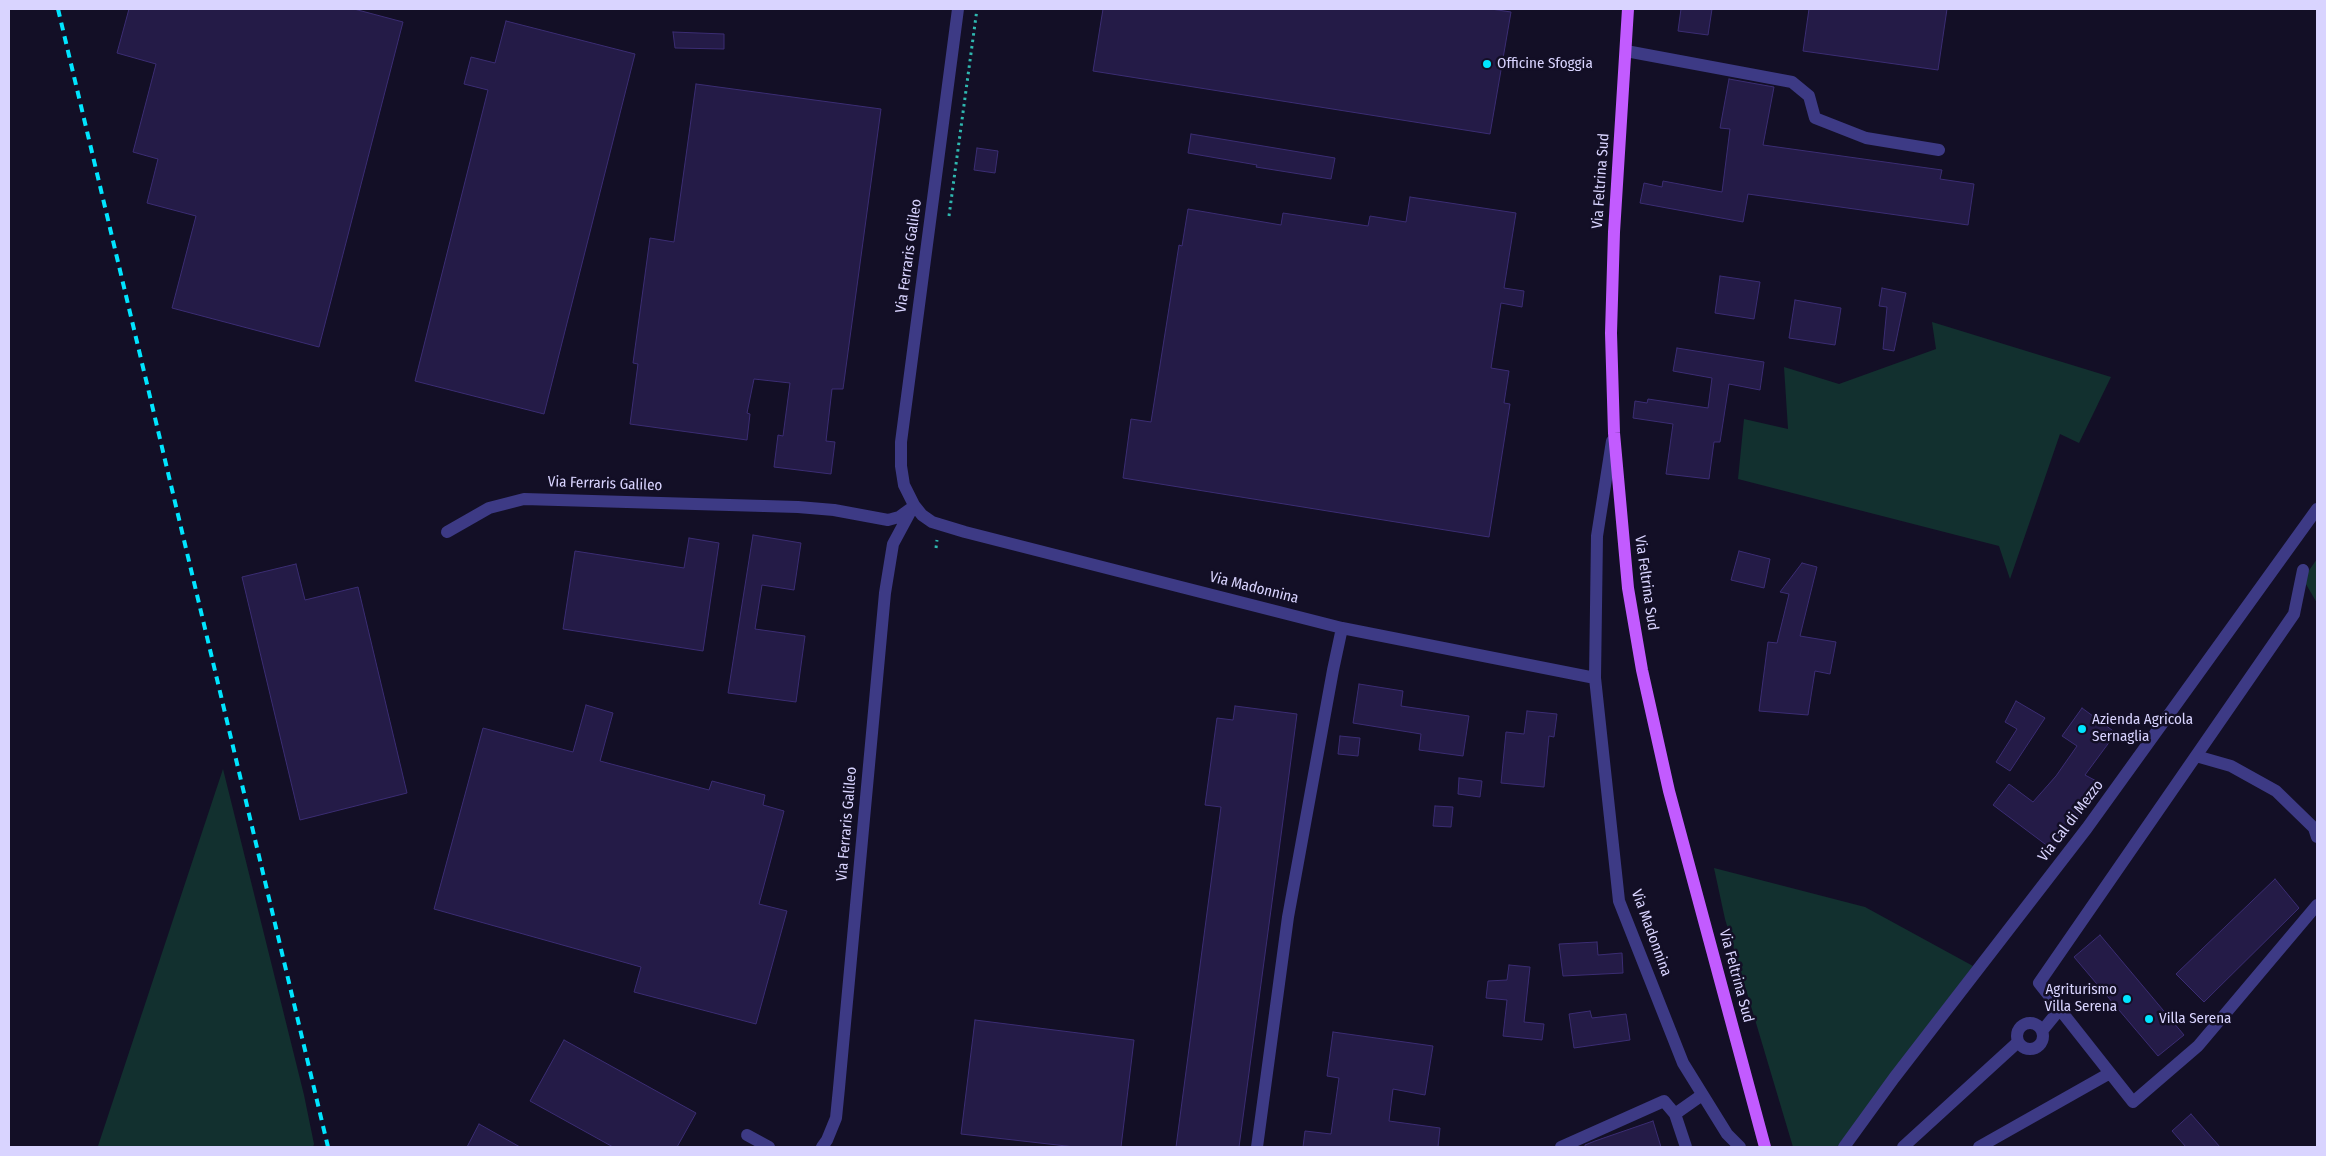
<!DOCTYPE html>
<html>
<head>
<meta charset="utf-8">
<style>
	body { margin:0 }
	#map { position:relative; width:2326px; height:1156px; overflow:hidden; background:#130f26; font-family:"Fira Sans Condensed",sans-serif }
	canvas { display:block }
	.frame { position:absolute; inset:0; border:10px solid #d9d4ff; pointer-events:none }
</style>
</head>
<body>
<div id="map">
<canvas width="2326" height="1156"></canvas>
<div class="frame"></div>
</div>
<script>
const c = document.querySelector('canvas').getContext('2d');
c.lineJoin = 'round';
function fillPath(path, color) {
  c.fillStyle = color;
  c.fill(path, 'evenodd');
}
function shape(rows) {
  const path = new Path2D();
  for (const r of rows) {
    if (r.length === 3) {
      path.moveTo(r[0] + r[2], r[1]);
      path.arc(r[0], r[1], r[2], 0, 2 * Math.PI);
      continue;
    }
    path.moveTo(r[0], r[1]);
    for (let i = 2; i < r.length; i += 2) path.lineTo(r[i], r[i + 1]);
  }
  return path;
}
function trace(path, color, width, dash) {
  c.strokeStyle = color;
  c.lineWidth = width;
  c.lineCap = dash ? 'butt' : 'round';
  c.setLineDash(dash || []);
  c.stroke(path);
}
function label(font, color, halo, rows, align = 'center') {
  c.font = font + ' "Fira Sans Condensed",sans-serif';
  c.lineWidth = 5;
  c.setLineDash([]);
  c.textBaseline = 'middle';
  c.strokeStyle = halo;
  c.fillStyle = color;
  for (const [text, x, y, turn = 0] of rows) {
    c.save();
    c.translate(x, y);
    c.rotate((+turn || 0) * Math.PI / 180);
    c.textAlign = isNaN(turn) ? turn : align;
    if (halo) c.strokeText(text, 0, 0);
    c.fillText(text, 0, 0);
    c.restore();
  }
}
const green = shape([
	[1932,322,2111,377,2079,443,2060,434,2010,579,1999,546,1738,479,1744,419,1788,429,1784,367,1839,384,1936,349],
	[2317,559,2317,603,2303,579],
	[223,769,304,1095,314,1144,313,1147,98,1146],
	[1714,868,1865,907,1973,966,1837,1147,1793,1147,1725,919]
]);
const building = shape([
	[129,9,354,9,403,22,319,347,172,308,196,216,147,203,158,159,133,152,156,64,117,53,129,9],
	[1103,9,1491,9,1511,12,1490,134,1093,71,1103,9],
	[1681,9,1712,9,1708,35,1678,31,1681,9],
	[1809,9,1947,9,1938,70,1803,51,1809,9],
	[506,21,635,54,544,414,415,381,488,90,464,84,471,57,495,63,506,21],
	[673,32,724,34,724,49,675,48,673,32],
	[1729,79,1774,87,1763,145,1942,170,1940,179,1974,184,1968,225,1748,194,1743,222,1640,203,1644,183,1662,187,1663,181,1722,192,1730,129,1720,128,1729,79],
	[696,84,881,109,843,389,832,389,826,441,835,442,831,474,774,467,778,435,783,436,790,383,754,379,747,413,750,414,747,440,630,424,638,364,633,363,650,238,674,242,696,84],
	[1191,134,1335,158,1331,179,1256,167,1257,165,1188,153,1191,134],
	[977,148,998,151,995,173,974,170,977,148],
	[1410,197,1516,213,1504,288,1524,291,1522,307,1501,303,1491,368,1509,371,1504,403,1510,404,1489,537,1123,478,1131,419,1151,422,1179,245,1182,246,1188,209,1281,225,1283,213,1368,226,1370,216,1406,222,1410,197],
	[1720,276,1760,282,1754,319,1715,313,1720,276],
	[1882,288,1906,293,1894,351,1883,349,1887,307,1879,306,1882,288],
	[1795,300,1841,308,1835,345,1789,338,1795,300],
	[1677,348,1764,362,1760,390,1729,384,1720,442,1714,442,1709,479,1666,474,1673,424,1633,418,1635,401,1647,403,1648,399,1708,408,1712,378,1673,371,1677,348],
	[753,535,801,543,794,590,762,585,755,629,805,636,796,702,728,693,753,535],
	[689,538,719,543,703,651,563,629,575,551,684,568,689,538],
	[1739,551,1770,559,1764,588,1731,580,1739,551],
	[1802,563,1817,567,1800,636,1836,642,1830,674,1815,671,1808,715,1759,711,1768,642,1777,643,1789,594,1780,592,1802,563],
	[296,564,305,600,358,587,407,793,300,820,242,577,296,564],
	[1359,684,1403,691,1401,706,1469,716,1463,756,1419,750,1421,734,1353,723,1359,684],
	[2016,701,2045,718,2010,771,1996,762,2017,729,2005,722,2016,701],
	[586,705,613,713,600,761,709,790,712,781,765,795,763,805,784,811,759,904,787,911,756,1024,634,992,641,967,434,909,483,728,573,752,586,705],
	[1235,706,1297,714,1282,828,1239,1147,1176,1147,1221,807,1205,805,1217,718,1233,720,1235,706],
	[2082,708,2116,733,2085,775,2102,784,2053,850,1993,805,2009,784,2033,802,2056,776,2077,746,2062,736,2082,708],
	[1527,711,1557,714,1554,737,1549,736,1544,787,1501,783,1506,732,1524,734,1527,711],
	[1340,736,1360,738,1358,756,1338,754,1340,736],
	[1459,778,1482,781,1480,797,1458,794,1459,778],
	[1435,806,1453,807,1451,827,1433,826,1435,806],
	[2275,879,2299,908,2204,1002,2176,974,2275,879],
	[2100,935,2184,1035,2158,1056,2074,957,2100,935],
	[1597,942,1598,955,1622,953,1623,973,1563,976,1559,944,1597,942],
	[1509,965,1530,967,1524,1022,1544,1024,1542,1040,1503,1036,1507,1000,1486,998,1488,981,1507,980,1509,965],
	[1590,1011,1592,1018,1626,1014,1630,1040,1574,1048,1569,1014,1590,1011],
	[975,1020,1134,1040,1121,1147,1075,1147,961,1134,975,1020],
	[1333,1032,1433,1046,1425,1095,1393,1089,1389,1121,1440,1128,1438,1147,1303,1147,1305,1131,1331,1134,1339,1078,1327,1076,1333,1032],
	[564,1040,696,1113,677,1147,613,1147,530,1101,564,1040],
	[2191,1114,2220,1147,2186,1147,2172,1131,2191,1114],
	[1653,1121,1661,1147,1585,1147,1585,1145,1595,1141,1653,1121],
	[479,1124,520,1147,467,1147,479,1124]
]);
const path = shape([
	[949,216,977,9],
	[936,548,937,540]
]);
const minor = shape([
	[958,9,901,442,901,466,904,485,914,505,922,515,932,522,965,532,1342,628,1595,678],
	[1626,51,1792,82,1809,96,1815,118,1866,138,1939,150],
	[1612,441,1597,536,1595,678,1619,901,1683,1063,1727,1134,1740,1147],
	[447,532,489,508,524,499,798,507,834,510,888,520,899,517,910,509],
	[2196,756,2231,766,2276,791,2314,828,2317,837],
	[2030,1036,13],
	[2042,1031,2060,1009],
	[2110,1073,2133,1102,2198,1046,2317,905],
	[1675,1114,1702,1095],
	[747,1135,769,1147],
	[822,1147,827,1140,836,1118,839,1088,885,593,893,544,914,505],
	[1257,1147,1288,917,1333,670,1342,628],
	[1561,1147,1664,1101,1675,1114,1686,1147],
	[1844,1147,1894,1078,2087,828,2317,509],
	[1903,1147,2018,1042],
	[1979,1147,2110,1073,2039,983,2294,614,2303,570]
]);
const major = shape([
	[1628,9,1614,232,1611,333,1614,433,1628,588,1642,670,1669,791,1765,1147]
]);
const rail = shape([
	[58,9,328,1147]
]);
const markers = [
	[1487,64,5,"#00e5ff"],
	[2082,729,5,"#00e5ff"],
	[2127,999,5,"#00e5ff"],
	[2149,1019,5,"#00e5ff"]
];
const poiNames = [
	["Officine Sfoggia",1497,64],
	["Azienda Agricola",2092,720],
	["Sernaglia",2092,737],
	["Agriturismo",2117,990,"right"],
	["Villa Serena",2117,1007,"right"],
	["Villa Serena",2159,1019]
];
const streetNames = [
	["Via Feltrina Sud",1601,181,-86],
	["Via Ferraris Galileo",909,256,-82],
	["Via Ferraris Galileo",605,484,2],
	["Via Feltrina Sud",1646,583,82],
	["Via Madonnina",1254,588,14],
	["Via Cal di Mezzo",2071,821,-53],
	["Via Ferraris Galileo",847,824,-85],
	["Via Madonnina",1651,933,70],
	["Via Feltrina Sud",1736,976,75]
];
fillPath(green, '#12302f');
fillPath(building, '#241b47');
trace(building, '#3b2d73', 1);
trace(path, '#2fb8b0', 3, [2.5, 4]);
trace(minor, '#3d3a85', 12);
trace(major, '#c25bff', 12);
trace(rail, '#00e5ff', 4, [8, 6]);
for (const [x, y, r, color] of markers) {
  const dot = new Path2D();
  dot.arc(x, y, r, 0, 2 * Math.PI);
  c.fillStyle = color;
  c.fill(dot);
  trace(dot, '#130f26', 2);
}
label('15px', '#d9d4ff', '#130f26', poiNames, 'left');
label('15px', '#d9d4ff', '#130f26', streetNames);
</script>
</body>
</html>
